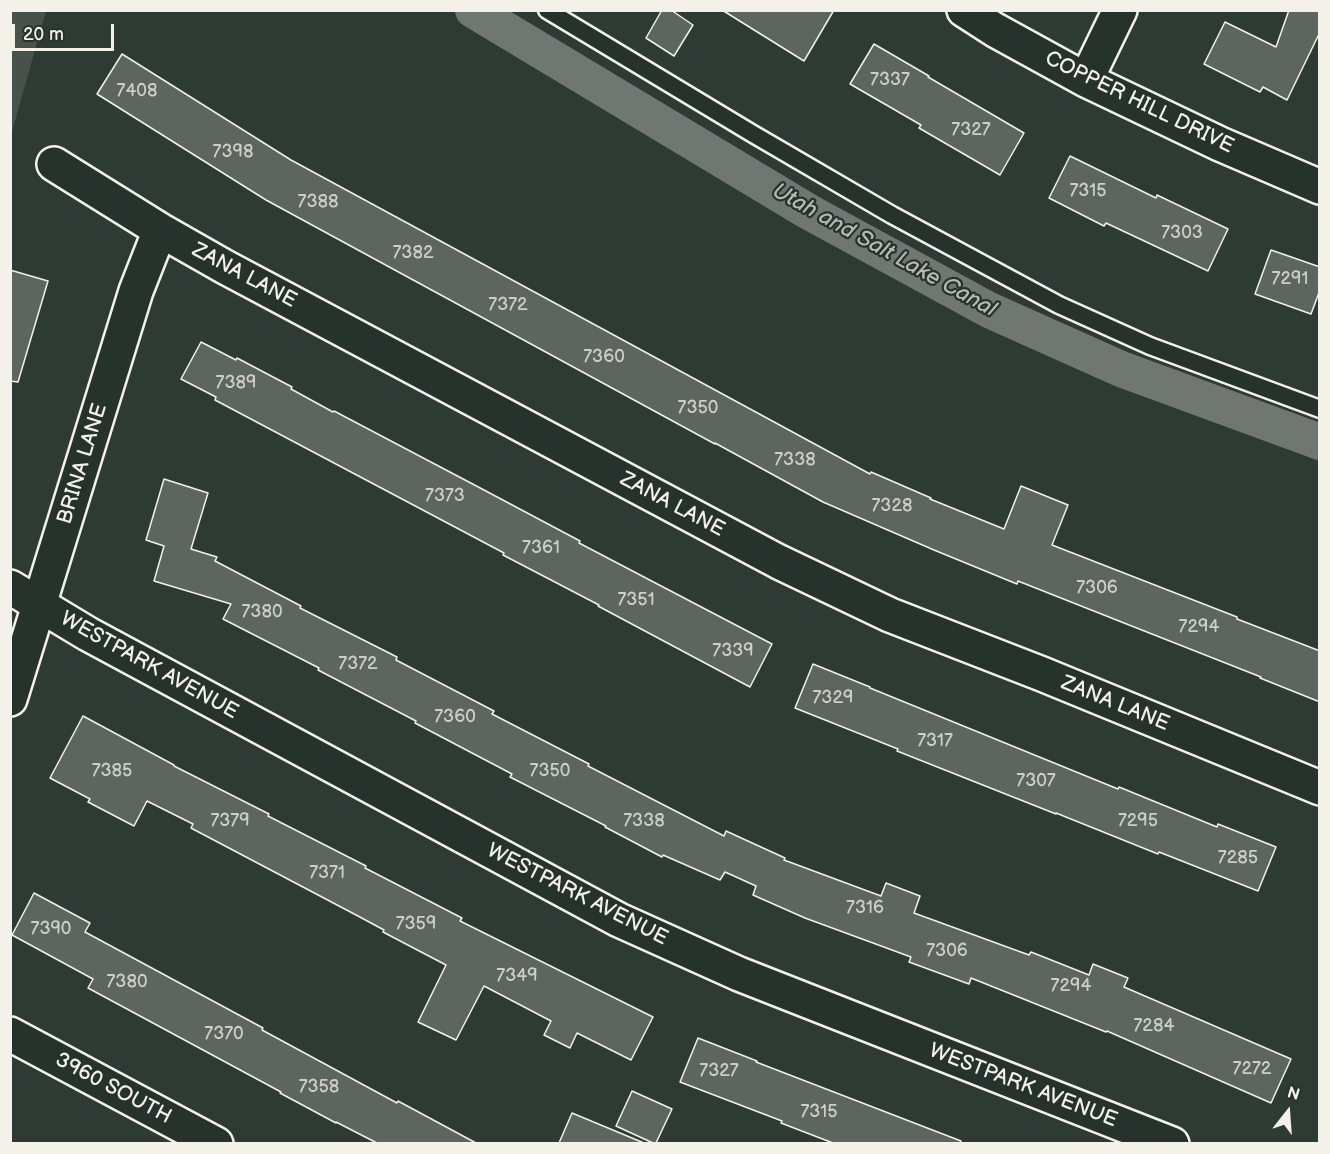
<!DOCTYPE html>
<html>
<head>
<meta charset="utf-8">
<style>
	body { margin:0 }
	#map { position:relative; width:1330px; height:1154px; overflow:hidden; background:#2e3b34; font-family:"Balsamiq Sans",sans-serif }
	canvas { display:block }
	.frame { position:absolute; inset:0; border:12px solid #f4f1e8; pointer-events:none }
	.north { position:absolute; left:1258px; top:1082px; width:60px; height:60px; -webkit-text-stroke:4px #26332d; paint-order:stroke; rotate:17deg; font-size:16px; font-weight:700; line-height:24px; text-align:center; color:#f4f1e8 }
	.north::after { content:''; display:block; margin:auto; width:21px; height:27px; background:#f4f1e8; clip-path:polygon(50% 0,100% 100%,50% 72%,0 100%) }
	.scale { position:absolute; left:12px; top:24px; width:102px; height:27px; box-sizing:border-box; border:3px solid #f4f1e8; border-top:0; padding-left:8px; font-size:18px; line-height:21px; white-space:nowrap; color:#f4f1e8; -webkit-text-stroke:4px #26332d; paint-order:stroke }
</style>
</head>
<body>
<div id="map">
<canvas width="1330" height="1154"></canvas>
<div class="frame"></div>
<div class="north">N</div>
<div class="scale">20 m</div>
</div>
<script>
const c = document.querySelector('canvas').getContext('2d');
c.lineJoin = 'round';
function fillPath(path, color) {
  c.fillStyle = color;
  c.fill(path, 'evenodd');
}
function shape(rows) {
  const path = new Path2D();
  for (const r of rows) {
    path.moveTo(r[0], r[1]);
    for (let i = 2; i < r.length; i += 2) path.lineTo(r[i], r[i + 1]);
  }
  return path;
}
function trace(path, color, width, dash) {
  c.strokeStyle = color;
  c.lineWidth = width;
  c.lineCap = dash ? 'butt' : 'round';
  c.setLineDash(dash || []);
  c.stroke(path);
}
function label(font, color, halo, rows, align = 'center') {
  c.font = font + ' "Balsamiq Sans",sans-serif';
  c.lineWidth = 4.5;
  c.setLineDash([]);
  c.textBaseline = 'middle';
  c.strokeStyle = halo;
  c.fillStyle = color;
  for (const [text, x, y, turn = 0] of rows) {
    c.save();
    c.translate(x, y);
    c.rotate((+turn || 0) * Math.PI / 180);
    c.textAlign = isNaN(turn) ? turn : align;
    if (halo) c.strokeText(text, 0, 0);
    c.fillText(text, 0, 0);
    c.restore();
  }
}
const green = shape([
	[11,10,46,11,11,135,10,11]
]);
const canal = shape([
	[473,10,809,212,989,310,1121,369,1320,442]
]);
const building = shape([
	[662,10,671,10,693,25,674,56,646,38,662,10],
	[722,10,834,10,804,61,722,10],
	[1289,10,1320,10,1320,32,1287,100,1263,87,1260,92,1204,64,1225,22,1276,47,1289,10],
	[874,44,929,76,928,77,1024,133,1000,175,919,128,921,125,850,84,874,44],
	[122,54,291,160,870,474,871,472,931,498,930,499,1004,529,1021,486,1068,505,1052,545,1237,617,1237,619,1320,651,1320,702,1260,678,1261,677,1119,621,1018,581,1017,584,934,550,823,502,715,443,715,444,266,200,97,94,122,54],
	[1070,156,1156,198,1157,195,1228,229,1208,271,1106,223,1104,226,1049,198,1070,156],
	[1271,250,1320,267,1320,290,1311,314,1255,294,1271,250],
	[10,270,48,281,18,382,10,381,10,270],
	[201,342,236,360,237,358,292,387,291,389,333,412,334,411,484,490,580,541,579,543,772,644,750,687,598,606,599,605,503,555,504,553,215,400,216,397,181,379,201,342],
	[164,479,208,493,191,549,217,557,215,561,301,606,300,608,397,657,396,660,494,711,492,714,589,764,588,766,724,836,726,831,785,858,784,860,881,896,886,883,920,896,914,913,1029,955,1031,952,1089,975,1093,964,1128,978,1124,987,1291,1059,1271,1103,1107,1031,1106,1032,971,978,969,984,909,962,911,957,805,918,753,895,756,886,725,872,720,880,663,855,662,857,605,827,606,826,510,777,512,774,415,723,416,721,318,670,319,668,223,619,231,604,154,581,164,546,146,540,164,479],
	[813,664,870,687,870,688,1118,789,1119,787,1217,827,1218,824,1276,847,1258,891,1159,852,1158,854,1056,813,1056,814,897,751,898,749,795,708,813,664],
	[83,716,174,765,174,766,269,814,268,816,366,866,365,868,462,918,460,921,653,1017,631,1060,577,1033,570,1048,544,1035,551,1021,484,986,456,1040,418,1022,446,965,383,932,384,930,358,916,191,828,193,824,147,801,134,826,88,802,90,799,50,778,83,716],
	[34,893,90,923,85,932,263,1028,262,1030,397,1103,398,1101,476,1143,377,1143,336,1122,336,1123,280,1093,281,1092,88,988,93,979,12,935,34,893],
	[698,1038,757,1061,756,1062,961,1141,960,1143,833,1143,781,1123,782,1121,680,1082,698,1038],
	[632,1091,672,1109,656,1143,653,1143,616,1126,632,1091],
	[572,1113,644,1143,559,1143,572,1113]
]);
const lane = shape([
	[547,10,753,134,892,215,1059,305,1150,346,1320,409]
]);
const street = shape([
	[964,10,995,30,1086,80,1220,144,1320,187],
	[1086,80,1120,10],
	[54,164,160,230,225,267,779,562,890,615,1042,674,1320,788],
	[10,587,88,634,619,920,739,974,1172,1144],
	[10,699,136,291,160,230],
	[10,1034,216,1144]
]);
const numberNames = [
	["7337",890,80],
	["7408",137,91],
	["7327",971,130],
	["7398",233,152],
	["7315",1088,191],
	["7388",318,202],
	["7303",1182,233],
	["7382",413,253],
	["7291",1290,279],
	["7372",508,305],
	["7360",604,357],
	["7389",236,383],
	["7350",698,408],
	["7338",795,460],
	["7373",445,496],
	["7328",892,506],
	["7361",541,548],
	["7306",1097,588],
	["7351",636,600],
	["7380",262,612],
	["7294",1199,627],
	["7339",733,651],
	["7372",358,664],
	["7329",833,698],
	["7360",455,717],
	["7317",935,741],
	["7385",112,771],
	["7350",550,771],
	["7307",1036,781],
	["7379",230,821],
	["7338",644,821],
	["7295",1138,821],
	["7285",1238,858],
	["7371",327,873],
	["7316",865,908],
	["7359",416,924],
	["7390",51,929],
	["7306",947,951],
	["7349",517,976],
	["7380",127,982],
	["7294",1071,986],
	["7284",1154,1026],
	["7370",224,1034],
	["7272",1252,1069],
	["7327",719,1071],
	["7358",319,1087],
	["7315",819,1112]
];
const streetNames = [
	["COPPER HILL DRIVE",1139,103,26],
	["ZANA LANE",244,276,28],
	["BRINA LANE",83,464,-73],
	["ZANA LANE",672,505,28],
	["WESTPARK AVENUE",149,666,29],
	["ZANA LANE",1115,704,22],
	["WESTPARK AVENUE",577,895,27],
	["WESTPARK AVENUE",1023,1086,21],
	["3960 SOUTH",113,1089,28]
];
const waterNames = [
	["Utah and Salt Lake Canal",884,251,29]
];
fillPath(green, '#48524c');
trace(canal, '#6f7770', 36);
fillPath(building, '#5c655e');
trace(building, '#f4f1e8', 1.5);
trace(lane, '#f4f1e8', 21);
trace(street, '#f4f1e8', 38);
trace(lane, '#26332d', 16);
trace(street, '#26332d', 33);
label('18px', '#cecec6', null, numberNames);
label('21px', '#f4f1e8', '#26332d', streetNames);
label('italic 22px', '#b8bab2', '#26332d', waterNames);
</script>
</body>
</html>
